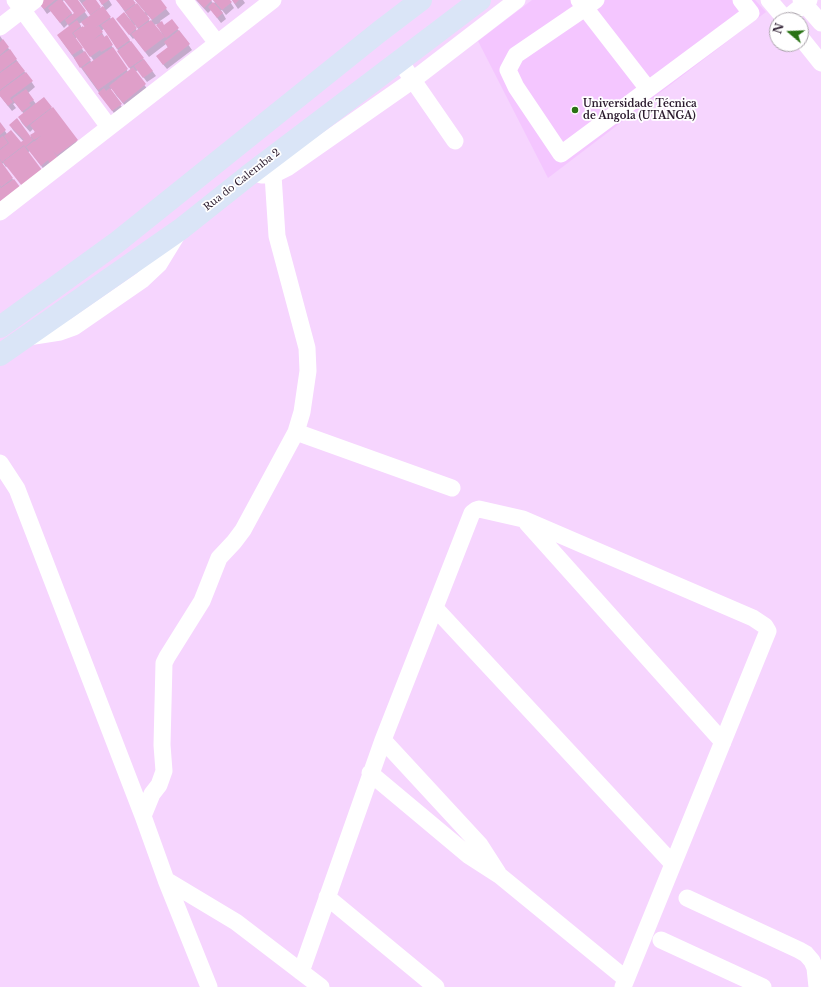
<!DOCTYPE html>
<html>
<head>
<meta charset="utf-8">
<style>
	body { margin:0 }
	#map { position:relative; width:821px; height:987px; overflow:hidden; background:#f6d5fe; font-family:"Libre Baskerville",serif }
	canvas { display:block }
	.north { position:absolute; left:769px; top:12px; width:40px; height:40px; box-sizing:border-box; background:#fff; border:1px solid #aba4ac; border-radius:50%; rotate:289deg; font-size:11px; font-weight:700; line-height:16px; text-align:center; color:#2c1c2f }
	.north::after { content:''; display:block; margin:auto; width:14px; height:18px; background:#297214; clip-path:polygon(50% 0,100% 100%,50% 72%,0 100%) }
</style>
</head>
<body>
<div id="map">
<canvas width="821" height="987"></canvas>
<div class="north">N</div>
</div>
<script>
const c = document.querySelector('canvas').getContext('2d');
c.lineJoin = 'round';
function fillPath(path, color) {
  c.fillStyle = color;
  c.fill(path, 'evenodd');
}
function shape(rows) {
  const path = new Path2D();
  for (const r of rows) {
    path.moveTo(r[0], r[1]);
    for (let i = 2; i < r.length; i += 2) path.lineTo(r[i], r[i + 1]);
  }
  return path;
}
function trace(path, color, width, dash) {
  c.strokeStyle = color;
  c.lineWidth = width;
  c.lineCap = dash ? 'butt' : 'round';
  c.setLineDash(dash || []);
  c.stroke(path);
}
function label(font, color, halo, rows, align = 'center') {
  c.font = font + ' "Libre Baskerville",serif';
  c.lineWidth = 3.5;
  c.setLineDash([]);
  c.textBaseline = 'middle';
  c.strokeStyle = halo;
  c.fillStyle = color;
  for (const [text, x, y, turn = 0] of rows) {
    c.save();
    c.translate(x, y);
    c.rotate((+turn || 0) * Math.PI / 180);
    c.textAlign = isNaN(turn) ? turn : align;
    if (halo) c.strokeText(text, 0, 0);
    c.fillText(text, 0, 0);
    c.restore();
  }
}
const built = shape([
	[532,0,755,0,766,12,548,178,478,41]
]);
const shadow = shape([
	[44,0,76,0,89,18,91,16,79,0,94,0,101,9,104,7,99,0,109,0,112,5,105,11,111,19,113,18,156,76,147,82,138,70,135,72,148,90,127,108,116,95,112,88,110,90,124,110,116,116,61,40,69,27,68,24,64,28,51,11,47,14,40,4],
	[64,0,75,13,73,15,62,2],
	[82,22,85,27,83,29,79,24],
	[104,29,131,70,128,72,106,37,105,38,101,31],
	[77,37,94,61,92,63,75,39],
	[117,0,134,0,133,1,136,5,143,13,145,12,135,0,159,0,170,14,160,21,164,26,172,21,192,50,167,69,161,62,168,48,166,44,149,57,134,38,133,39,121,24,131,21],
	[148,15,152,20,150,22,147,16],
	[157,24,162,34,161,34,154,25],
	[134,25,135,25,139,30,137,31],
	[196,0,211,0,213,4,215,2,213,0,229,0,234,8,226,15,222,10,221,10,226,19,221,23,211,10,208,13],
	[232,0,243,0,245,3,238,9],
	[0,36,35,87,28,93,36,104,51,107,80,146,45,171,30,151,6,167,3,163,2,164,19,188,0,208,0,124,7,134,21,144,24,142,13,130,10,125,30,137,35,132,33,129,30,132,22,123,19,117,24,114,15,103,13,104,16,108,12,111,0,96]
]);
const building = shape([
	[42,0,55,0,44,9,38,3],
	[58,0,62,0,72,13,60,23,48,8],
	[64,0,78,0,86,11,68,25,65,20,74,13],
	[86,0,96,0,101,7,90,15,82,3],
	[99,0,109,0,102,5],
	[116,0,133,0,136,3,125,11],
	[135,0,161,0,167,8,152,20],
	[197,0,212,0,204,8],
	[213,0,230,0,232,2,222,10],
	[232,0,239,0,235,4],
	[213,2,223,13,217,18,208,7],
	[137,3,150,19,138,28,125,12],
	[103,6,111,17,95,28,99,26,103,32,93,40,102,34,104,37,107,35,113,45,101,52,100,50,90,57,73,33,83,26,83,27,90,23,84,26,81,22],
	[124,12,137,28,129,35,116,19],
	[113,17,130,40,117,49,101,25],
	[172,19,179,28,166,38,156,25,162,21,164,25],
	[77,20,81,26,72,33,83,48,72,55,57,35],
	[151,20,165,37,145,52,131,34],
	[179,30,190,44,163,65,156,56,168,47,164,42],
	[3,39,9,47,0,55,0,42],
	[131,41,144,58,129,68,117,51],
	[113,47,128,69,98,90,82,68],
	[10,49,17,59,0,72,0,56],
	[85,51,91,60,80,68,74,58],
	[144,59,153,71,143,78,134,66],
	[17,61,25,71,0,90,0,73],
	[133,67,146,84,123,103,109,86],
	[26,72,33,81,10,98,13,102,8,106,0,96,0,91],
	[104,88,106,91,110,88,122,104,112,111,98,93],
	[26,89,34,100,29,103,31,105,22,112,12,99],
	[44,97,52,107,26,127,18,117],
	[53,107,78,140,57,155,53,151,60,160,52,167,48,160,41,166,26,147,34,141,36,142,35,141,42,135,34,140,30,135,35,132,30,125],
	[17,118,33,140,25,147,24,145,2,162,0,159,0,150,9,143,4,136,11,130,21,142,24,140,9,125],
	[0,122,6,130,0,135],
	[3,136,8,143,0,149,0,138],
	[24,146,42,170,22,186,3,162],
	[0,160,13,178,1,187,0,185],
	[14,179,20,187,0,207,0,187,1,188]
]);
const minor = shape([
	[15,0,109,127],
	[184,0,217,43],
	[579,0,648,89],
	[596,0,585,8,516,55,508,70,516,87,561,154,751,13,741,0],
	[769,0,786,20],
	[801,0,821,23],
	[786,19,809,0],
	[0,27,35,0],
	[801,38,821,63],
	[399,60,455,141],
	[261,175,273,175,287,168,413,80,517,0],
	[0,212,273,0],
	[28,337,60,332,74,327,142,280,159,264,178,233],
	[296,432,452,488],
	[0,463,17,489,143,816,166,880,209,987],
	[527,523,723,742],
	[435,608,673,864],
	[383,740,480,845,498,873],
	[370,773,468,855,499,875,626,979],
	[143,816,152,794,159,785,164,771,162,745,164,663,167,657,202,601,219,558,234,542,243,530,296,432,302,412,308,371,307,348,277,236,273,175],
	[166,880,236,922,321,987],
	[327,897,436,987],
	[687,898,799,950,806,954,812,961,815,968,817,987],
	[661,940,763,987],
	[301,972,383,740,472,513,476,510,479,509,523,519,753,618,765,626,768,631,623,987]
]);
const major = shape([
	[0,327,116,243,379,32,421,0],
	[0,355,181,229,249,175,480,0]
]);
const markers = [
	[575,110,4,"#297214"]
];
const poiNames = [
	["Universidade Técnica",583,104],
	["de Angola (UTANGA)",583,116]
];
const streetNames = [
	["Rua do Calemba 2",242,180,-38]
];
fillPath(built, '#f4c6ff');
fillPath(shadow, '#0003');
fillPath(building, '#df9fc9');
trace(minor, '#fff', 17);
trace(major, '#dae5f7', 22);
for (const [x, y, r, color] of markers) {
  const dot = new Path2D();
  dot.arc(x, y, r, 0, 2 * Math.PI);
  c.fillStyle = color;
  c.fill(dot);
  trace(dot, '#fff', 1.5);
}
label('bold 10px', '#2c1c2f', '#fff', poiNames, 'left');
label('10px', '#2c1c2f', '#fff', streetNames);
</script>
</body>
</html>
